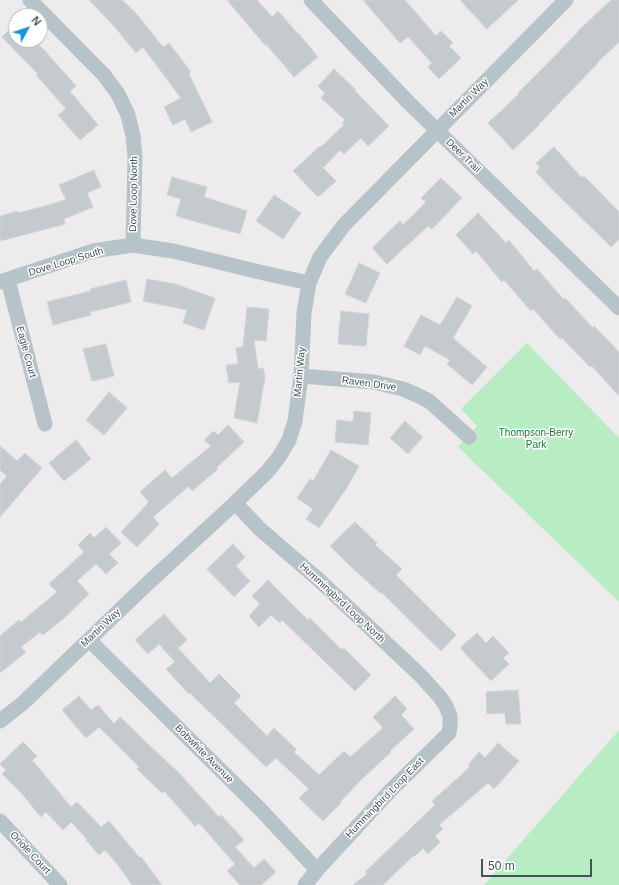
<!DOCTYPE html>
<html>
<head>
<meta charset="utf-8">
<style>
	body { margin:0 }
	#map { position:relative; width:619px; height:885px; overflow:hidden; background:#eeebec; font-family:Helvetica,sans-serif }
	canvas { display:block }
	.north { position:absolute; left:8px; top:8px; width:40px; height:40px; box-sizing:border-box; background:#fff; border:1px solid #b4babc; border-radius:50%; rotate:50deg; font-size:11px; font-weight:700; line-height:16px; text-align:center; color:#445358 }
	.north::after { content:''; display:block; margin:auto; width:14px; height:18px; background:#1a92d9; clip-path:polygon(50% 0,100% 100%,50% 72%,0 100%) }
	.scale { position:absolute; left:481px; top:859px; width:111px; height:18px; box-sizing:border-box; border:2px solid #445358; border-top:0; padding-left:5px; font-size:12px; line-height:14px; white-space:nowrap; color:#445358; -webkit-text-stroke:3px #fff; paint-order:stroke }
</style>
</head>
<body>
<div id="map">
<canvas width="619" height="885"></canvas>
<div class="north">N</div>
<div class="scale">50 m</div>
</div>
<script>
const c = document.querySelector('canvas').getContext('2d');
c.lineJoin = 'round';
function fillPath(path, color) {
  c.fillStyle = color;
  c.fill(path, 'evenodd');
}
function shape(rows) {
  const path = new Path2D();
  for (const r of rows) {
    path.moveTo(r[0], r[1]);
    for (let i = 2; i < r.length; i += 2) path.lineTo(r[i], r[i + 1]);
  }
  return path;
}
function trace(path, color, width, dash) {
  c.strokeStyle = color;
  c.lineWidth = width;
  c.lineCap = dash ? 'butt' : 'round';
  c.setLineDash(dash || []);
  c.stroke(path);
}
function label(font, color, halo, rows, align = 'center') {
  c.font = font + ' Helvetica,sans-serif';
  c.lineWidth = 3;
  c.setLineDash([]);
  c.textBaseline = 'middle';
  c.strokeStyle = halo;
  c.fillStyle = color;
  for (const [text, x, y, turn = 0] of rows) {
    c.save();
    c.translate(x, y);
    c.rotate((+turn || 0) * Math.PI / 180);
    c.textAlign = isNaN(turn) ? turn : align;
    if (halo) c.strokeText(text, 0, 0);
    c.fillText(text, 0, 0);
    c.restore();
  }
}
const green = shape([
	[527,343,619,438,619,602,458,447,477,426,461,409],
	[619,730,619,885,484,885]
]);
const building = shape([
	[89,0,122,0,135,12,163,47,169,43,191,72,189,74,212,122,191,132,185,119,173,125,164,107,181,98,143,47,136,53,114,26,89,0],
	[227,0,257,0,272,17,278,11,298,34,299,34,318,57,294,77,266,44,265,45,227,0],
	[363,0,405,0,436,36,441,31,453,43,449,46,461,58,439,79,428,67,432,63,408,37,400,43,363,0],
	[460,0,518,0,487,29,460,0],
	[611,0,619,0,619,42,597,63,598,63,538,125,539,125,513,150,488,123,519,94,518,93,542,69,578,32,578,31,611,0],
	[16,23,16,40,34,40,45,51,76,86,70,91,98,125,80,140,58,115,66,109,36,75,38,74,2,37,16,23],
	[334,69,356,90,355,91,389,126,368,146,361,138,344,154,340,150,323,168,336,181,318,197,293,171,320,146,321,147,344,125,342,123,345,120,321,98,325,93,318,86,334,69],
	[554,147,582,178,584,176,619,212,619,239,611,247,554,191,536,172,540,167,536,163,554,147],
	[94,170,101,187,87,193,93,207,64,219,65,224,0,241,0,216,18,211,19,213,66,200,59,185,94,170],
	[172,177,207,187,204,197,247,211,240,234,176,216,181,199,167,195,172,177],
	[441,178,462,198,432,229,428,226,387,264,372,248,400,221,403,225,426,202,421,198,441,178],
	[274,195,301,213,283,239,256,221,274,195],
	[478,213,506,243,509,240,534,271,537,269,564,300,565,298,593,328,594,326,619,352,619,396,592,366,590,367,562,338,560,339,533,309,531,311,504,280,502,282,476,251,473,254,456,235,478,213],
	[359,263,380,273,366,303,345,294,359,263],
	[147,279,175,284,215,298,204,330,183,323,187,310,143,301,147,279],
	[126,280,131,302,90,312,91,315,53,325,47,302,91,291,90,289,126,280],
	[457,297,472,306,453,338,487,367,472,385,447,364,450,360,425,346,420,355,404,346,421,315,440,325,457,297],
	[247,307,269,309,266,341,254,340,258,369,263,368,265,377,257,423,234,418,240,382,229,383,226,365,238,364,236,348,243,347,247,307],
	[341,311,369,314,366,346,338,344,341,311],
	[106,344,114,376,92,381,83,349,106,344],
	[109,392,127,408,104,435,86,420,109,392],
	[354,411,371,413,368,445,335,442,337,420,353,422,354,411],
	[405,421,423,437,408,454,390,438,405,421],
	[228,425,244,442,216,468,218,469,192,491,189,486,153,517,159,524,137,547,121,532,149,502,140,492,165,470,172,478,211,446,204,440,214,431,218,435,228,425],
	[76,440,91,459,64,481,49,463,76,440],
	[0,446,17,461,25,453,42,468,0,517,0,484,7,476,0,470,0,446],
	[331,450,359,466,346,489,319,528,306,519,313,509,297,498,310,479,313,481,331,450],
	[355,522,377,543,375,545,402,569,396,575,456,635,441,651,381,592,380,593,348,564,330,546,355,522],
	[106,527,121,543,109,554,118,563,106,574,96,564,77,581,89,594,63,619,43,635,40,632,21,647,26,652,0,673,0,636,19,620,21,622,57,592,49,584,84,552,78,545,90,533,94,538,106,527],
	[233,544,245,557,236,566,250,581,234,597,207,569,233,544],
	[268,580,308,620,310,618,342,650,344,648,371,675,355,691,282,620,280,623,271,615,259,627,249,616,260,604,252,596,268,580],
	[164,614,187,640,178,648,210,683,219,674,241,696,234,703,267,736,274,728,296,749,294,752,319,775,344,751,350,757,383,728,373,717,395,696,407,709,401,715,414,729,390,751,391,752,361,780,340,802,341,803,323,821,299,798,309,789,276,758,266,767,190,693,189,694,166,669,175,662,159,644,148,654,135,640,164,614],
	[477,633,486,643,493,636,509,653,503,658,509,664,491,681,460,648,477,633],
	[518,690,521,724,506,724,505,713,487,714,486,692,518,690],
	[79,696,91,710,98,705,114,724,120,717,148,744,178,772,219,817,221,815,244,840,235,847,254,868,264,859,276,872,261,885,240,885,227,871,235,864,199,823,195,826,164,791,162,793,137,769,139,767,99,727,86,738,62,710,79,696],
	[23,742,37,756,32,760,71,807,77,802,101,827,109,821,140,858,141,857,162,885,132,885,118,865,105,850,99,855,86,840,87,839,71,822,63,830,46,812,41,817,17,788,17,789,2,774,6,770,0,764,23,742],
	[498,743,519,761,494,789,488,783,439,825,443,829,435,836,440,842,428,854,423,848,415,856,414,855,383,885,353,885,367,874,365,872,435,805,432,801,470,767,468,765,479,752,485,758,498,743]
]);
const minor = shape([
	[30,0,104,75,118,94,128,115,133,136,135,157,133,245],
	[311,0,409,103,619,308],
	[8,280,45,424],
	[0,282,93,251,133,245,173,251,268,274,309,283],
	[301,376,374,382,403,389,417,395,429,401,469,437],
	[235,503,261,530,319,580,420,675,440,697,446,706,450,716,450,727,449,733,390,791,317,870,305,885],
	[89,640,261,810,317,870],
	[0,721,23,703,146,585,235,503,267,472,279,457,289,440,295,421,301,376,304,313,309,283,320,257,344,225,566,0],
	[0,821,60,885]
]);
const streetNames = [
	["Martin Way",469,98,-45],
	["Deer Trail",463,156,44],
	["Dove Loop North",134,194,-89],
	["Dove Loop South",66,262,-17],
	["Eagle Court",26,352,75],
	["Martin Way",300,372,-85],
	["Raven Drive",369,384,8],
	["Hummingbird Loop North",342,603,43],
	["Martin Way",101,628,-44],
	["Bobwhite Avenue",204,754,45],
	["Hummingbird Loop East",385,798,-46],
	["Oriole Court",30,853,47]
];
const parkNames = [
	["Thompson-Berry",536,433],
	["Park",536,445]
];
fillPath(green, '#b8edc3');
fillPath(building, '#c5cace');
trace(building, '#cfd3d7', 1);
trace(minor, '#b6c3c8', 15);
label('10px', '#445358', '#fff', streetNames);
label('10px', '#177835', '#fff', parkNames);
</script>
</body>
</html>
